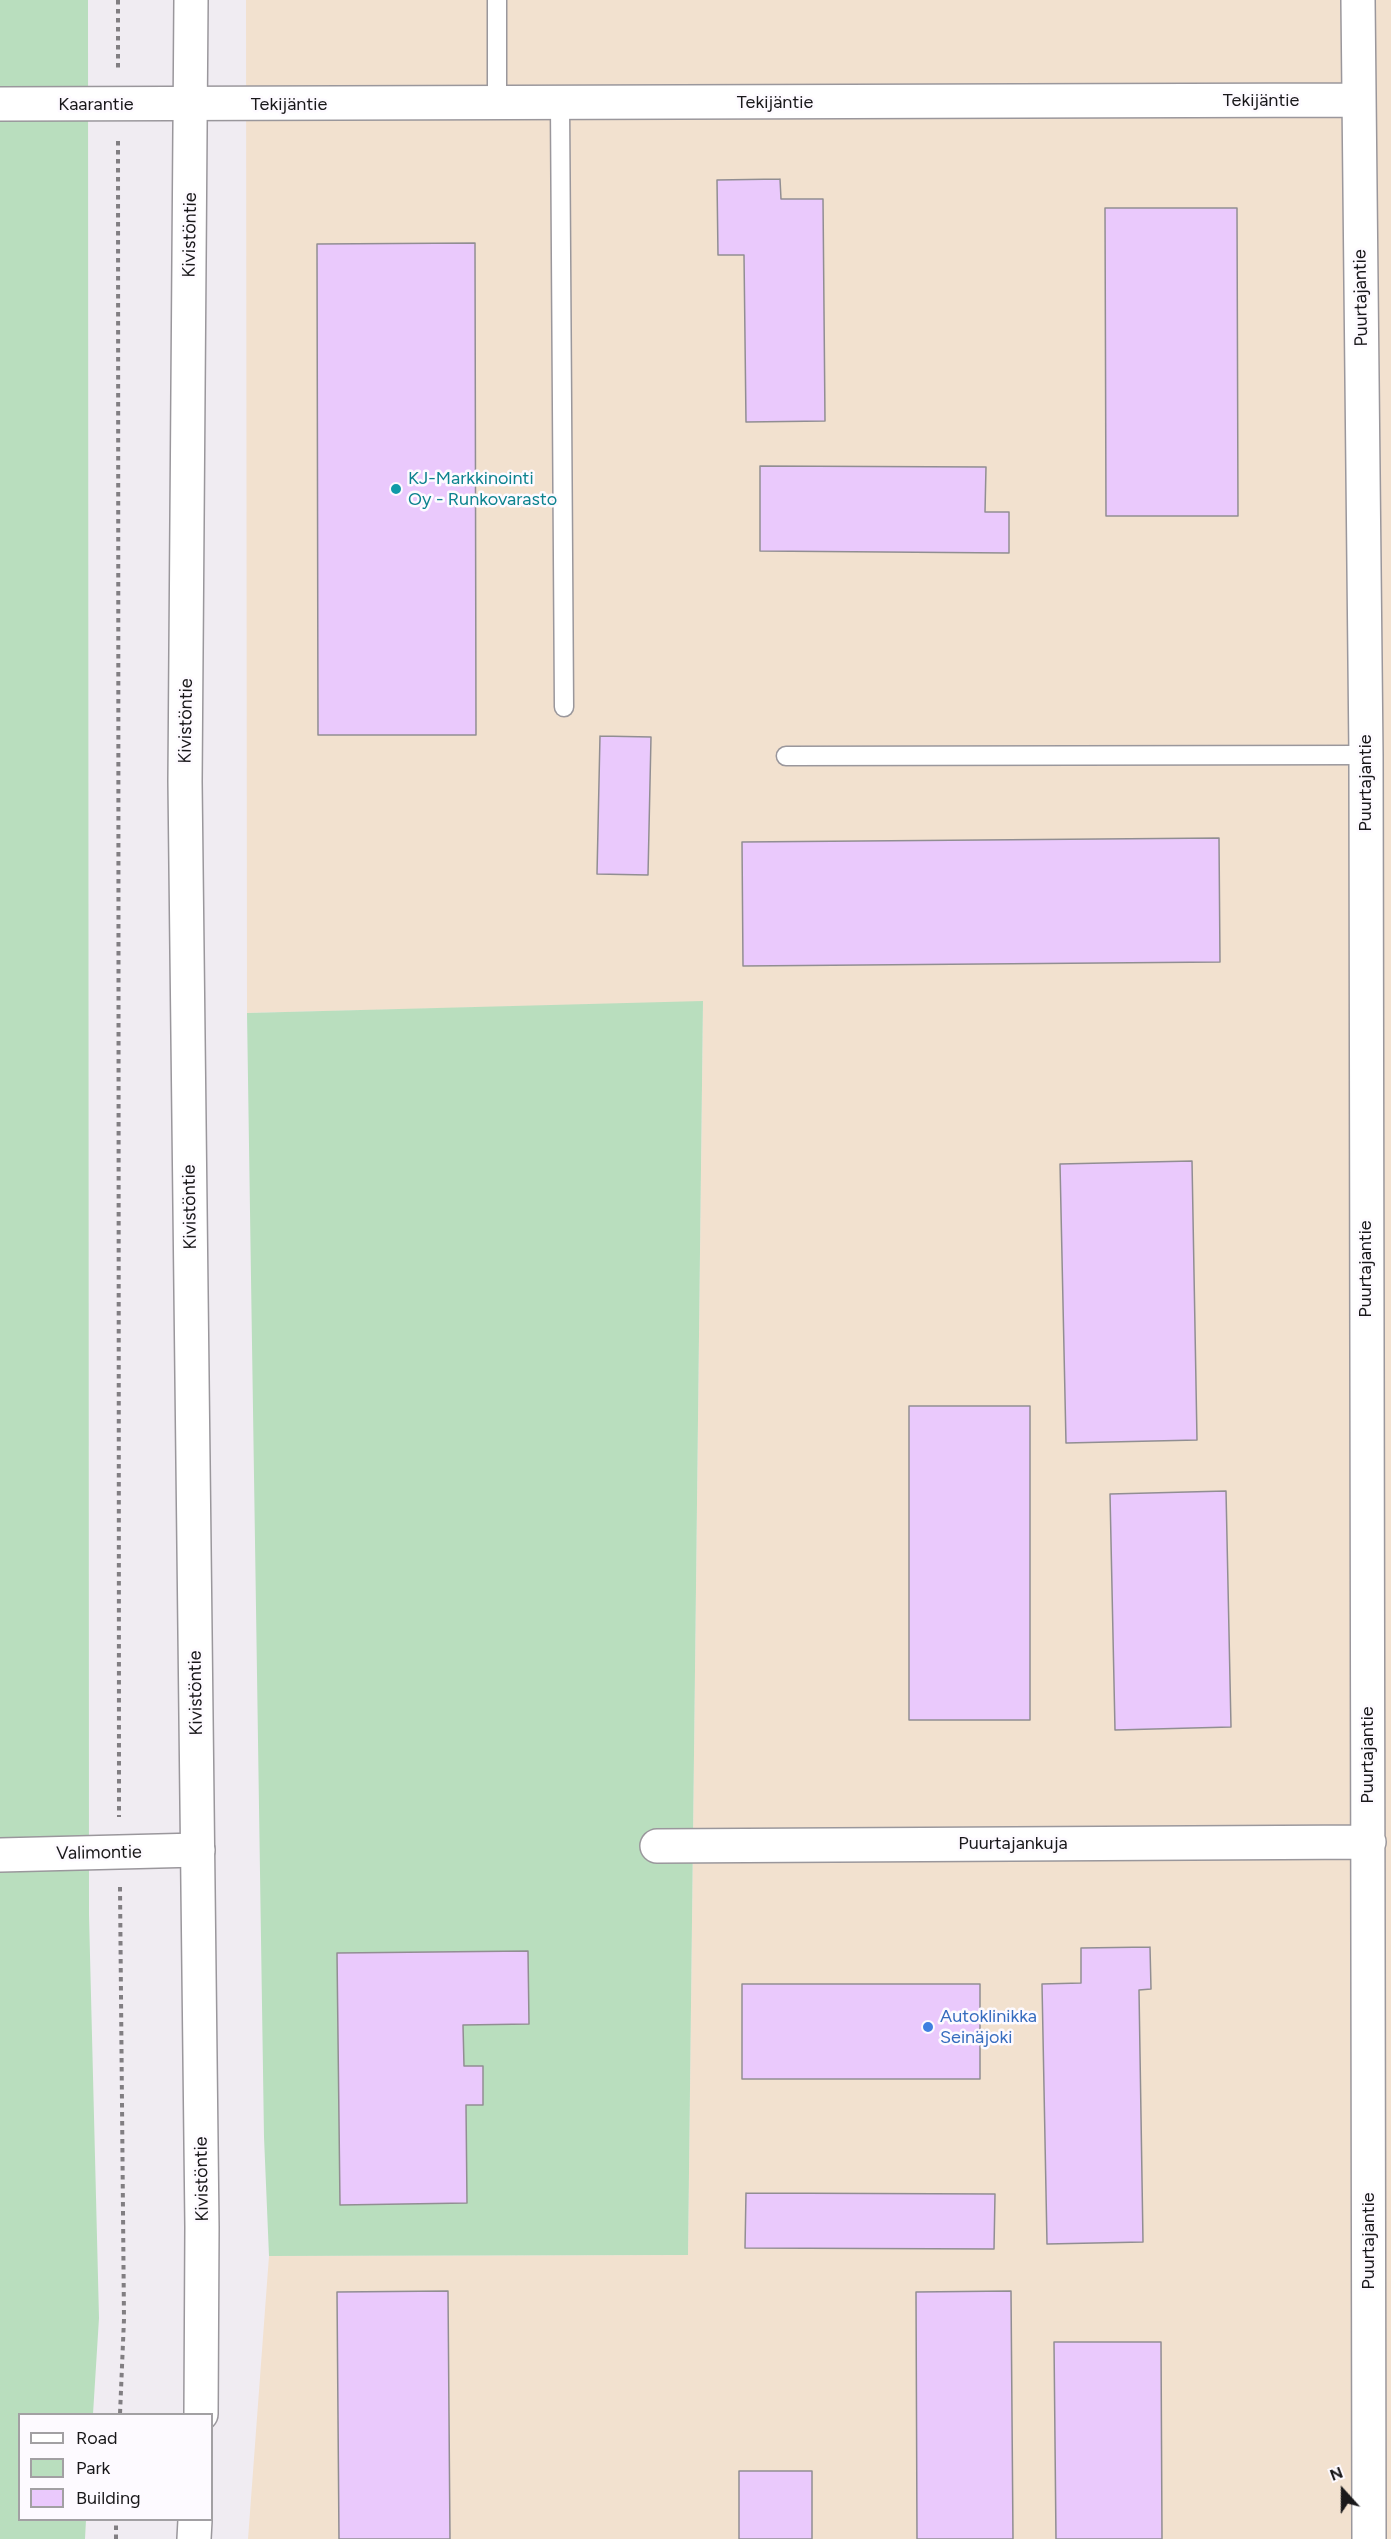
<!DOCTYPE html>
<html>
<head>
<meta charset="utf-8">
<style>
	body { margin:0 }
	#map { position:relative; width:1391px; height:2539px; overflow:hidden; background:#f0ecf2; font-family:Figtree,sans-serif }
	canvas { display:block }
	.legend { position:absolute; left:18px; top:2413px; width:195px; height:108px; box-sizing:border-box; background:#fdfaff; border:2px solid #a2a0a3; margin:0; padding:8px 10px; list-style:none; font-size:18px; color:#19181a }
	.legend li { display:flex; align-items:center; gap:12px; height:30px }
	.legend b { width:30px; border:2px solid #a2a0a3 }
	.north { position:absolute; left:1313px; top:2461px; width:60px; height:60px; -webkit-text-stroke:4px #fdfaff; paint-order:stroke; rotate:339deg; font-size:16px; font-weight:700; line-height:24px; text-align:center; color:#19181a }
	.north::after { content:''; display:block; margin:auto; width:21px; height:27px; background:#19181a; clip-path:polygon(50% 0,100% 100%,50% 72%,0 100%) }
</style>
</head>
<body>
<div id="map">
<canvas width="1391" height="2539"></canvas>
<ul class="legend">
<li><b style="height:8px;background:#fff"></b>Road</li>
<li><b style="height:16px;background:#b9debe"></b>Park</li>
<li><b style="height:16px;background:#eac9fc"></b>Building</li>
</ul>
<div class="north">N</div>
</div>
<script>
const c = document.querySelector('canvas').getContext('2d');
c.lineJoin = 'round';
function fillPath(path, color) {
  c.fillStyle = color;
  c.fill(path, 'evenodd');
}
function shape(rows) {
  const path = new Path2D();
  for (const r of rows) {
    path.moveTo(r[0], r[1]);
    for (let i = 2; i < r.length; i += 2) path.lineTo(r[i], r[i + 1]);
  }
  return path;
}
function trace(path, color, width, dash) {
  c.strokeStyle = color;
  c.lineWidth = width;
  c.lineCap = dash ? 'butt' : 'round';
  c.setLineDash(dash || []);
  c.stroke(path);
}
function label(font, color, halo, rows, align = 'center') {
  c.font = font + ' Figtree,sans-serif';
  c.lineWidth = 5;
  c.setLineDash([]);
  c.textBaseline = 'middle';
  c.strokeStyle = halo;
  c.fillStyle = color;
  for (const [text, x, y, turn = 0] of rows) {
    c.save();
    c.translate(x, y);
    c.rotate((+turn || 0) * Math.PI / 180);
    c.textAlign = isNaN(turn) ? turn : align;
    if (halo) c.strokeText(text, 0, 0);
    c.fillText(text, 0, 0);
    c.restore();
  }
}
const industrial = shape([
	[246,0,1391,0,1391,2539,248,2539,269,2256,688,2255,703,1002,247,1013]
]);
const green = shape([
	[0,0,88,0,89,1915,99,2318,93,2414,20,2414,20,2520,86,2520,85,2539,0,2539],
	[703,1001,688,2255,269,2256,264,2137,247,1013]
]);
const building = shape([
	[780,179,781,199,823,199,825,421,746,422,744,255,718,255,717,180,780,179],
	[1105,208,1237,208,1238,516,1106,516,1105,208],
	[475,243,476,735,318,735,317,244,475,243],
	[760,466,986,467,985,512,1009,512,1009,553,760,551,760,466],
	[600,736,651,737,648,875,597,874,600,736],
	[1219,838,1220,962,743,966,742,842,1219,838],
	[1192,1161,1197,1440,1066,1443,1060,1164,1192,1161],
	[909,1406,1030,1406,1030,1720,909,1720,909,1406],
	[1226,1491,1231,1727,1115,1730,1110,1494,1226,1491],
	[1150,1947,1151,1989,1139,1990,1143,2242,1047,2244,1042,1984,1081,1983,1081,1948,1150,1947],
	[528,1951,529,2024,463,2025,464,2066,483,2066,483,2105,466,2105,467,2203,340,2205,337,1953,528,1951],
	[742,1984,980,1984,980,2079,742,2079,742,1984],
	[746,2193,995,2194,994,2249,745,2248,746,2193],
	[448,2291,450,2539,339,2539,337,2292,448,2291],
	[1011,2291,1013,2539,917,2539,916,2292,1011,2291],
	[1054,2342,1161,2342,1162,2539,1056,2539,1054,2342],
	[739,2471,812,2471,812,2539,739,2539,739,2471]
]);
const path = shape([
	[118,0,118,68],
	[118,141,119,1817],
	[120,1887,124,2319,120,2414],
	[116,2539,116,2520]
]);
const service = shape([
	[497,0,497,104],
	[560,104,564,707],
	[786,756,1366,755]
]);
const minor = shape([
	[1358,0,1366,755,1369,2539],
	[0,104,1358,100],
	[657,1846,1369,1842],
	[0,1855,198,1850]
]);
const secondary = shape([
	[191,0,185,781,202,2227,201,2414],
	[194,2539,195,2520]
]);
const markers = [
	[396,489,6,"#0f9aa8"],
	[928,2027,6,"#3f7fe0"]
];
const streetNames = [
	["Tekijäntie",1261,101],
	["Tekijäntie",775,103],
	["Kaarantie",96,105],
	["Tekijäntie",289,105],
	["Kivistöntie",190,235,-89],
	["Puurtajantie",1361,298,-91],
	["Kivistöntie",186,721,-89],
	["Puurtajantie",1366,783,-90],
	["Kivistöntie",190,1207,-91],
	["Puurtajantie",1366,1269,-90],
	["Kivistöntie",196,1693,-91],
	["Puurtajantie",1368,1755,-90],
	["Puurtajankuja",1013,1844],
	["Valimontie",99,1853,-1],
	["Kivistöntie",202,2179,-91],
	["Puurtajantie",1369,2241,-90]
];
const cultureNames = [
	["KJ-Markkinointi",408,479],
	["Oy - Runkovarasto",408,500]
];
const shopNames = [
	["Autoklinikka",940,2017],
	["Seinäjoki",940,2038]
];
fillPath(industrial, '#f2e1cf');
fillPath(green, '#b9debe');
fillPath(building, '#eac9fc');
trace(building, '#918e92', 1.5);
trace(service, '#9a979c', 21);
trace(minor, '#9a979c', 36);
trace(secondary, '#9a979c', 36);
trace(path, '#817e82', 4, [4.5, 4.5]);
trace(service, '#fff', 18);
trace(minor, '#fff', 33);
trace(secondary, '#fff', 33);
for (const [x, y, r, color] of markers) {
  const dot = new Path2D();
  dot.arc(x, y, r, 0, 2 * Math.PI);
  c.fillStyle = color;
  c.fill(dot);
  trace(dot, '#fdfaff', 2);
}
label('18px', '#19181a', '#fdfaff', streetNames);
label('18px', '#0d838f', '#fdfaff', cultureNames, 'left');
label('18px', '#366cbe', '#fdfaff', shopNames, 'left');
</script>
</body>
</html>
